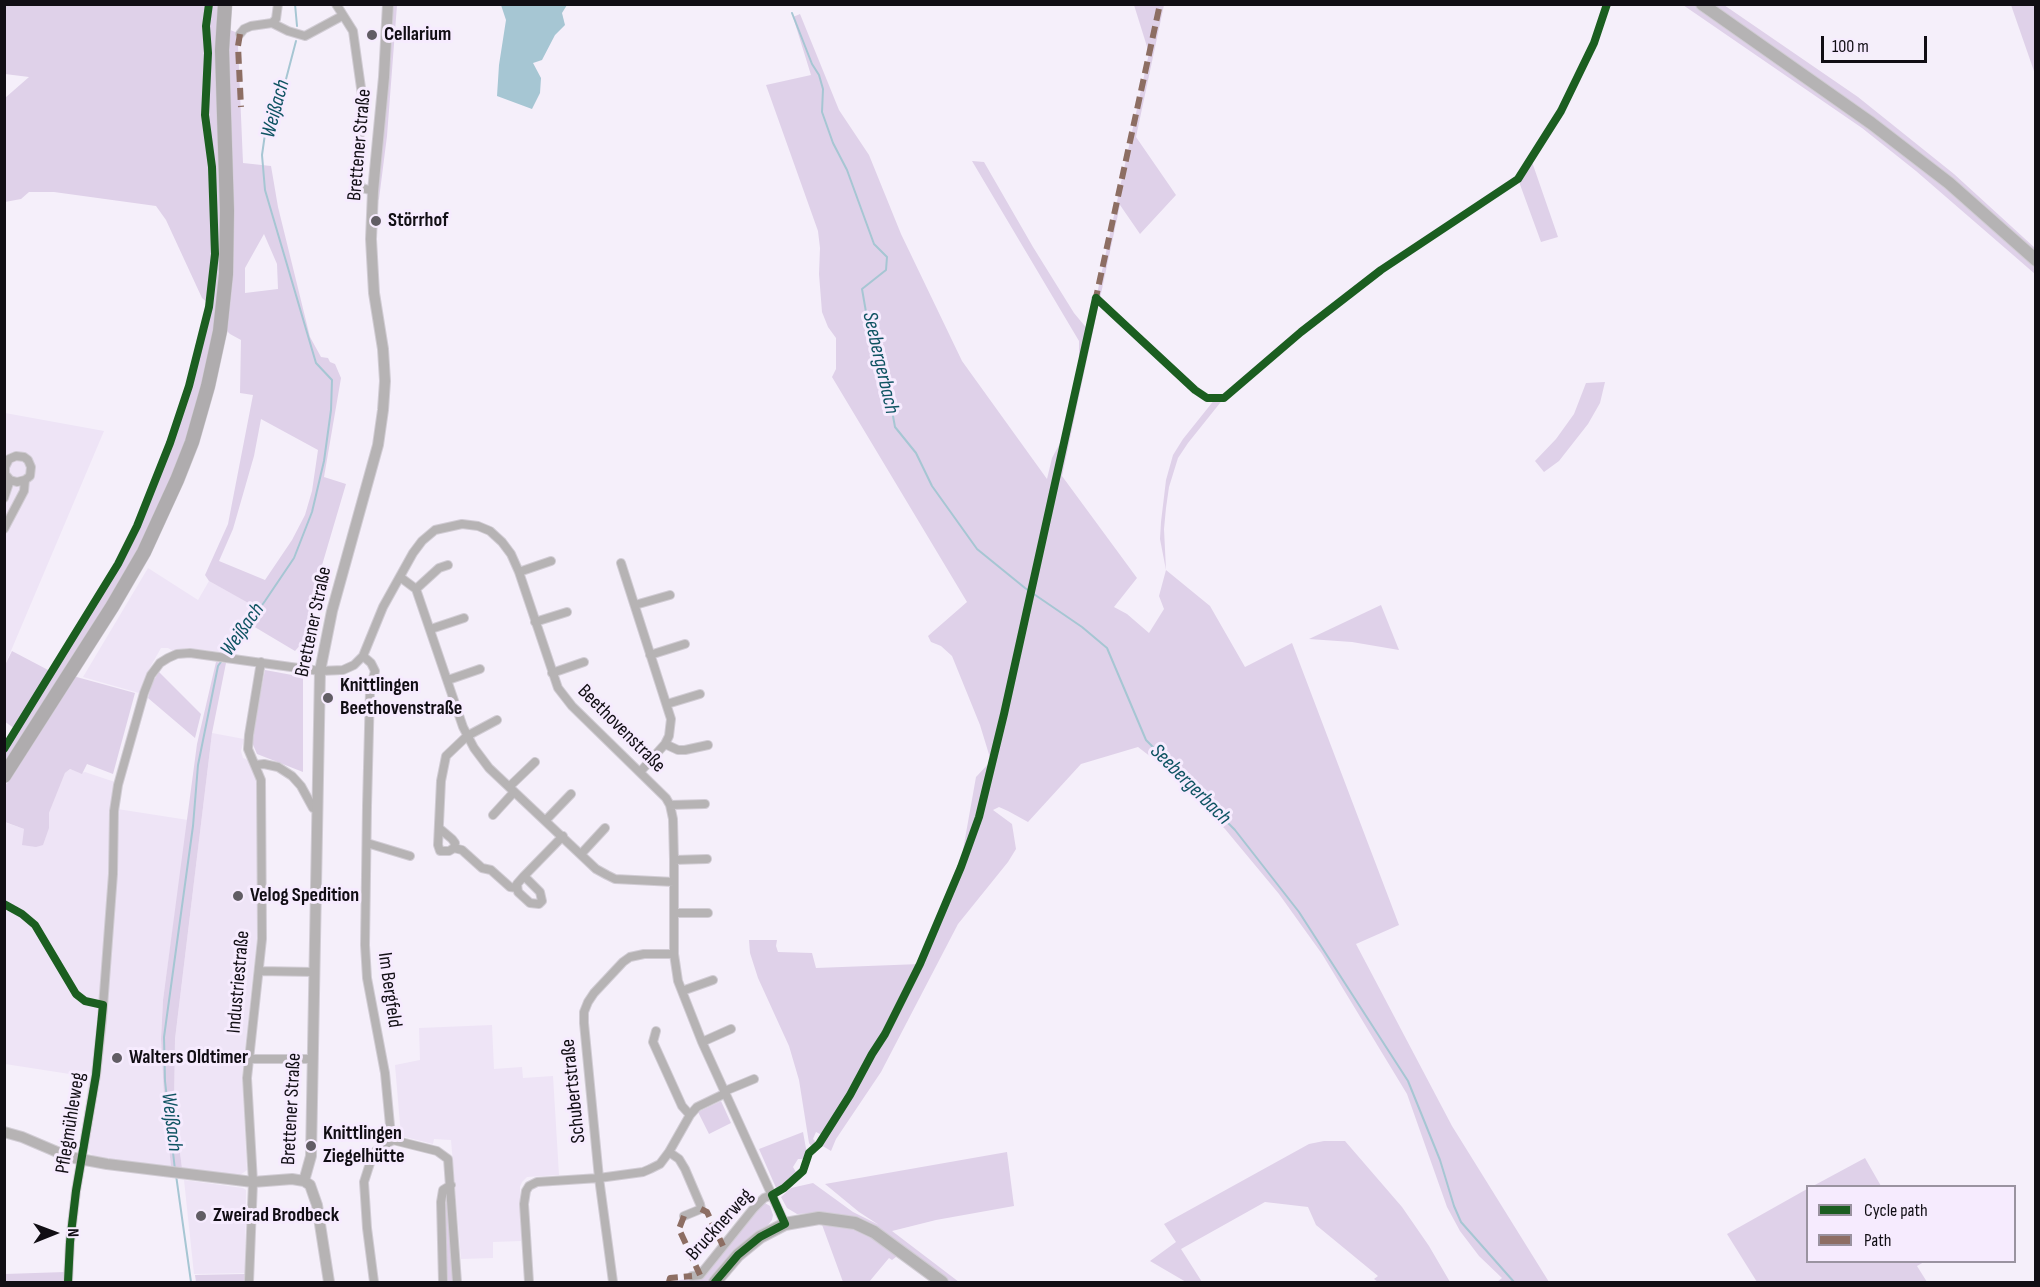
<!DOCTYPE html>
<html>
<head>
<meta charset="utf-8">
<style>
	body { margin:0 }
	#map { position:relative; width:2040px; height:1287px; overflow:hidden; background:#f5effa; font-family:"Sofia Sans Condensed",sans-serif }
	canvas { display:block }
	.frame { position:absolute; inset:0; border:6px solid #110e14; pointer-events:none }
	.legend { position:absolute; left:1806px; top:1185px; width:210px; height:78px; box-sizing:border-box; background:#f6ebfe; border:2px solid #9a93a0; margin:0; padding:8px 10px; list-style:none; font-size:18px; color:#110e14 }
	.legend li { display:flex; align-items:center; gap:12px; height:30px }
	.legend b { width:30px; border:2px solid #9a93a0 }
	.north { position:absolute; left:24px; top:1203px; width:60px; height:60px; -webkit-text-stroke:4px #f6ebfe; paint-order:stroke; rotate:89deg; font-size:16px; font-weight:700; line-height:24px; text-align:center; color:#110e14 }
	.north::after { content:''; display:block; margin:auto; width:21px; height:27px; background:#110e14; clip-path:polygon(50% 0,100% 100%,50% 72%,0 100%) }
	.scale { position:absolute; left:1821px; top:36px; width:106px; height:27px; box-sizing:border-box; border:3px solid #110e14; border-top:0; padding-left:8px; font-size:18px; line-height:21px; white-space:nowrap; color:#110e14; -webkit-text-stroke:4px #f6ebfe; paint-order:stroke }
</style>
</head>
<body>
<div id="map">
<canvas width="2040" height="1287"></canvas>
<div class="frame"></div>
<ul class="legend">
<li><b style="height:8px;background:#1b5e20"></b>Cycle path</li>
<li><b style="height:8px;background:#8d6e63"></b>Path</li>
</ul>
<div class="north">N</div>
<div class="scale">100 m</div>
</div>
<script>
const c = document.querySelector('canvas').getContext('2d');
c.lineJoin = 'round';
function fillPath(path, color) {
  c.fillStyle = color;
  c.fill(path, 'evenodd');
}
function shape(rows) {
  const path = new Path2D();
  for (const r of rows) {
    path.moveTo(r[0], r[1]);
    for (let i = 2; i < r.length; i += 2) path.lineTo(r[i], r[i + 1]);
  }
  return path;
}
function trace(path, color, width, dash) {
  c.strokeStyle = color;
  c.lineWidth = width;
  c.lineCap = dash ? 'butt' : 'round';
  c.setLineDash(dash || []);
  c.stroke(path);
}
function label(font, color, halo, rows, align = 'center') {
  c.font = font + ' "Sofia Sans Condensed",sans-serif';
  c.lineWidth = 6;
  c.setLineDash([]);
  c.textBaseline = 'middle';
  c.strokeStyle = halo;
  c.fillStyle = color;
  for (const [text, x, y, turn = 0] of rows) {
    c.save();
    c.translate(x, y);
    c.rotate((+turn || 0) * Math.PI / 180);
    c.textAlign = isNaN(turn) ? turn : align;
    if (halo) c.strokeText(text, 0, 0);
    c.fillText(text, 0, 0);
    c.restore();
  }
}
const built = shape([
	[5,413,104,431,5,665],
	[148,568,198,600,209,581,253,605,222,652,188,648,173,651,168,648,161,648,148,671,139,693,83,677],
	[212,733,244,739,241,751,243,758,248,760,257,779,257,939,242,1076,247,1170,240,1175,182,1168,174,1108,175,1039],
	[70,769,81,773,85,772,115,782,111,808,188,820,163,1000,161,1039,164,1096,171,1167,94,1157,80,1143,89,1077,5,1064,4,822,24,829,49,828,49,813,65,773],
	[492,1025,494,1069,522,1067,523,1078,553,1076,559,1175,527,1177,522,1182,520,1187,521,1241,493,1242,493,1258,461,1259,451,1140,434,1139,433,1144,401,1136,395,1065,420,1060,419,1028],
	[184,1180,243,1188,246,1190,245,1273,194,1274]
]);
const green = shape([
	[5,4,225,5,228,29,240,34,238,46,243,163,271,166,278,207,310,337,321,357,328,358,330,362,335,364,341,378,324,477,346,484,320,572,308,631,302,643,295,651,253,626,235,654,222,652,252,605,209,581,205,575,228,524,253,395,240,393,241,340,230,334,225,329,221,274,211,355,180,461,140,549,5,767,5,753,119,565,139,527,172,444,190,385,208,303,202,298,166,220,156,206,54,192,29,192,21,199,5,202,5,98,29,77,5,74],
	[264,234,277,264,278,289,245,293,245,268],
	[261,419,318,450,312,491,305,515,292,540,265,580,219,561,233,529,254,456],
	[392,5,397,5,387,136,379,199,377,201],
	[1134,5,1164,5,1136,137,1176,195,1140,234,1120,205,1062,476,1137,578,1114,607,1127,614,1149,633,1164,609,1159,596,1166,570,1160,539,1161,522,1166,480,1173,455,1183,439,1215,399,1224,398,1188,443,1178,458,1169,487,1166,508,1164,529,1166,570,1210,606,1245,667,1292,643,1399,925,1356,944,1452,1126,1549,1282,1497,1282,1502,1278,1479,1256,1460,1231,1447,1207,1407,1094,1322,954,1279,894,1225,829,1160,764,1138,747,1081,764,1028,822,1008,811,999,807,993,810,1012,824,1016,849,1008,862,958,924,881,1072,836,1139,831,1151,821,1145,828,1133,825,1131,822,1135,816,1132,813,1139,816,1142,814,1145,811,1146,809,1143,799,1080,789,1046,758,978,750,953,749,940,777,940,776,946,778,952,812,953,816,968,920,964,966,852,963,850,976,777,991,761,980,725,952,656,941,646,931,642,928,636,967,602,832,377,836,369,836,338,828,327,822,312,819,274,820,248,818,231,766,85,811,75,793,17,800,14,839,110,869,155,901,234,962,361,1047,479,1052,458,1065,434,1083,358,1079,359,1079,341,972,161,984,162,1033,247,1074,313,1089,331,1149,53],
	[1683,5,1724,5,1858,97,1954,174,2035,248,2035,274,1916,171,1862,128],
	[2011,5,2035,5,2035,74],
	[1531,159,1558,237,1541,242,1518,179],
	[1605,382,1600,403,1588,424,1559,461,1544,472,1535,461,1556,439,1574,414,1586,383],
	[1381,605,1399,650,1352,642,1309,639],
	[12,651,50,671,15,729,4,721,5,665],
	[216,662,226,663,212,733,175,1039,174,1108,182,1168,171,1167,164,1096,161,1039,163,1000,197,744],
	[265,670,303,677,303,772,257,754,251,740],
	[159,672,201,714,195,738,148,698,152,683],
	[73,676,135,693,113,774,87,764,82,774,70,769,65,773,49,813,49,828,43,845,36,847,22,845,24,829,5,822,5,786],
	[721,1101,731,1123,709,1134,698,1112],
	[803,1132,807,1154,805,1159,798,1159,793,1167,797,1174,777,1190,759,1149],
	[1324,1141,1345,1141,1402,1207,1429,1246,1450,1282,1378,1282,1374,1279,1378,1276,1316,1225,1308,1207,1265,1202,1181,1249,1202,1282,1186,1282,1150,1261,1176,1242,1164,1224,1309,1144],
	[1007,1152,1014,1206,936,1220,892,1231,959,1282,948,1282,896,1242,820,1213,797,1214,787,1208,781,1197,791,1188,813,1183,853,1212,879,1225,859,1212,825,1184],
	[1865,1158,1881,1186,1813,1186],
	[1807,1189,1808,1262,1924,1262,1917,1266,1927,1282,1757,1282,1727,1234],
	[445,1197,448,1197,454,1282,446,1282],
	[765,1203,770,1206,773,1215,772,1220,768,1225,744,1243,709,1282,672,1282,673,1281,701,1277,751,1215],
	[821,1222,849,1227,865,1233,898,1253,896,1257,892,1260,889,1258,869,1282,843,1282],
	[65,1272,65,1282,5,1282,5,1274],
	[245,1274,244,1282,196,1282,195,1275]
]);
const water = shape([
	[501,5,567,5,562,13,565,25,555,35,542,60,533,63,541,78,540,93,532,109,497,96,499,65,506,20]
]);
const stream = shape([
	[295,4,297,26],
	[792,13,812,64,819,75,823,89,822,112,833,143,847,170,874,244,887,257,886,270,862,289,866,312,887,383,895,427,916,453,932,486,977,549,1025,588,1082,627,1107,648,1146,740,1235,830,1299,912,1408,1081,1440,1160,1454,1206,1461,1222,1514,1282],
	[226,655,265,601,294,558,312,512,324,461,331,410,332,380,316,363,265,190,262,155,265,134,285,83,296,41],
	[175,1170,165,1081,164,1037,193,826,198,765,218,666,223,659],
	[176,1175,191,1282]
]);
const minor = shape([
	[336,4,353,31,362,95,357,177,362,188,373,191],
	[272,23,288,31,305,36,342,16],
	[240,34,244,29,251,26,272,23,276,19,278,4],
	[4,498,10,480],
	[4,529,24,491,25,480,30,476,31,467,28,460,24,457,16,456,9,459,5,467,5,474,10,480,17,482,25,480],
	[621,563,671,719,669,736,665,744,640,772],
	[519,572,551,561],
	[400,577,416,589,463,727,474,748,489,768,596,869,607,875,615,879,674,882],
	[416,589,439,568,448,565],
	[635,605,670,595],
	[535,622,567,612],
	[431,629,464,618],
	[650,655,685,644],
	[363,656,371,663,375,671,370,690,367,806,365,945,367,978,385,1073,391,1136,393,1140],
	[552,673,584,662],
	[448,680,480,669],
	[667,704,700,694],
	[665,744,678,750,685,750,708,745],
	[255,765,264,764,278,767,292,776,301,786,313,808,317,808],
	[509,787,535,762],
	[670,805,705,804],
	[493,815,514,792],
	[546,820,571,794],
	[439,828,452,839,455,843,454,848,449,851,440,851,438,845,441,781,446,756,467,736,497,720],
	[367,843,410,856],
	[454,848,462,850,482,868,491,870,510,887,517,888],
	[581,854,605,828],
	[674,860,707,859],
	[524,876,540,892,542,901,539,904,530,903,518,892,517,884,524,876,563,836],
	[674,913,708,913],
	[259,971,314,972],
	[682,991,713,980],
	[656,1031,653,1042,682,1106,690,1115],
	[702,1042,731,1029],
	[248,1059,312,1059],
	[725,1091,754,1079],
	[393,1140,437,1151,448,1159,457,1282],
	[669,1152,679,1159,685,1169,700,1204,701,1209,684,1216],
	[692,1276,700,1275,753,1209,764,1198,772,1195],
	[68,1282,70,1242,76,1191,96,1075,102,1020,113,874,114,811,118,785,144,693,151,675,160,663,168,658,177,654,190,653,320,671,343,670,354,665,363,656,383,607,413,553,422,541,435,530,462,524,478,526,490,531,502,542,511,554,519,572,558,688,572,706,666,798,670,805,673,819,674,860,674,954,678,981,702,1042,785,1224],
	[249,1282,253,1182,247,1078,262,939,261,780,248,749,249,735,261,662],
	[374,1282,367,1228,364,1182,371,1160,376,1151,393,1140],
	[443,1282,441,1202,443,1190,451,1185],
	[529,1282,524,1204,526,1191,529,1186,537,1182,599,1178,643,1172,650,1169,660,1164,669,1152,690,1115,697,1107,726,1093],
	[613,1282,599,1178,584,1023,584,1012,588,1002,594,993,623,962,630,957,644,954,674,954]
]);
const tertiary = shape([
	[4,1132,22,1137,69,1157,107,1164,253,1182,292,1179,304,1181],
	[304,1181,311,1156,320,671,332,611,378,445,383,410,385,381,383,349,374,293,371,239,373,191,384,77,388,4],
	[304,1181,310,1185,317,1205,329,1282]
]);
const secondary = shape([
	[1702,4,1871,123,1949,183,2036,260],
	[715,1282,738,1255,760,1237,785,1224,819,1218,855,1223,874,1232,942,1282]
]);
const primary = shape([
	[4,776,112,607,144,552,177,480,192,442,208,386,220,331,226,274,227,211,222,50,225,4]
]);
const quiet = shape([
	[240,34,238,46,241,107],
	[1095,302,1160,4],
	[701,1209,707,1212,723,1246],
	[684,1216,679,1229,700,1275],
	[669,1282,670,1278,692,1276]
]);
const cycleway = shape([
	[1096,298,1195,390,1207,398,1224,398,1301,332,1381,270,1518,179,1561,111,1594,43,1607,4],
	[4,749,118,564,137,526,170,443,189,386,209,307,215,254,212,167,205,115,208,53,206,26,209,4],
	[4,904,22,914,35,925,76,994,85,1001,103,1005,96,1075,76,1191,70,1242,68,1282],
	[715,1282,738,1255,760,1237,785,1224,772,1195,784,1188,803,1171,809,1153,819,1144,850,1095,872,1054,885,1034,920,964,961,867,979,817,1004,714,1096,298]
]);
const markers = [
	[372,35,6,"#615d64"],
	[376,221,6,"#615d64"],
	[328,698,6,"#615d64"],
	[238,896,6,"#615d64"],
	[117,1058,6,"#615d64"],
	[311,1146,6,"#615d64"],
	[201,1216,6,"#615d64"]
];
const poiNames = [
	["Cellarium",384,35],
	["Störrhof",388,221],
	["Knittlingen",340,686],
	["Beethovenstraße",340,709],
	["Velog Spedition",250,896],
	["Walters Oldtimer",129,1058],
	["Knittlingen",323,1134],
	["Ziegelhütte",323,1157],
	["Zweirad Brodbeck",213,1216]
];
const streetNames = [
	["Brettener Straße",360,145,-85],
	["Brettener Straße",314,622,-78],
	["Beethovenstraße",621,729,45],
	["Industriestraße",239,982,-85],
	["Im Bergfeld",389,990,82],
	["Schubertstraße",574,1091,-96],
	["Brettener Straße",292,1109,-87],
	["Pflegmühleweg",71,1123,-81],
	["Brucknerweg",720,1225,-48]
];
const waterNames = [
	["Weißach",276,109,-75],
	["Seebergerbach",880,363,77],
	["Weißach",243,630,-55],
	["Seebergerbach",1190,785,45],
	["Weißach",171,1122,83]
];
fillPath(built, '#eee4f6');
fillPath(green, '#dfd1e9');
fillPath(water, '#a6c6d3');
trace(stream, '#a6c6d3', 2);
trace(minor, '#d1ccd4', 10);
trace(tertiary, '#d1ccd4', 12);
trace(secondary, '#d1ccd4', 14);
trace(primary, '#d1ccd4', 15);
trace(minor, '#b6b3b4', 8);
trace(tertiary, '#b6b3b4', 10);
trace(secondary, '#b5b3b4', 12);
trace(primary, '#afacae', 14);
trace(quiet, '#8d6e63', 6, [12, 6]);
trace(cycleway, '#1b5e20', 8);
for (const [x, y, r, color] of markers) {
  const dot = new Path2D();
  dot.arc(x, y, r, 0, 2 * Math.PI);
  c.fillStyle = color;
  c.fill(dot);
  trace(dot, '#f6ebfe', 2);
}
label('bold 20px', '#110e14', '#f6ebfe', poiNames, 'left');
label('20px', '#110e14', '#f6ebfe', streetNames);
label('italic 21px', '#0e5362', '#f6ebfe', waterNames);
</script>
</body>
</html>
